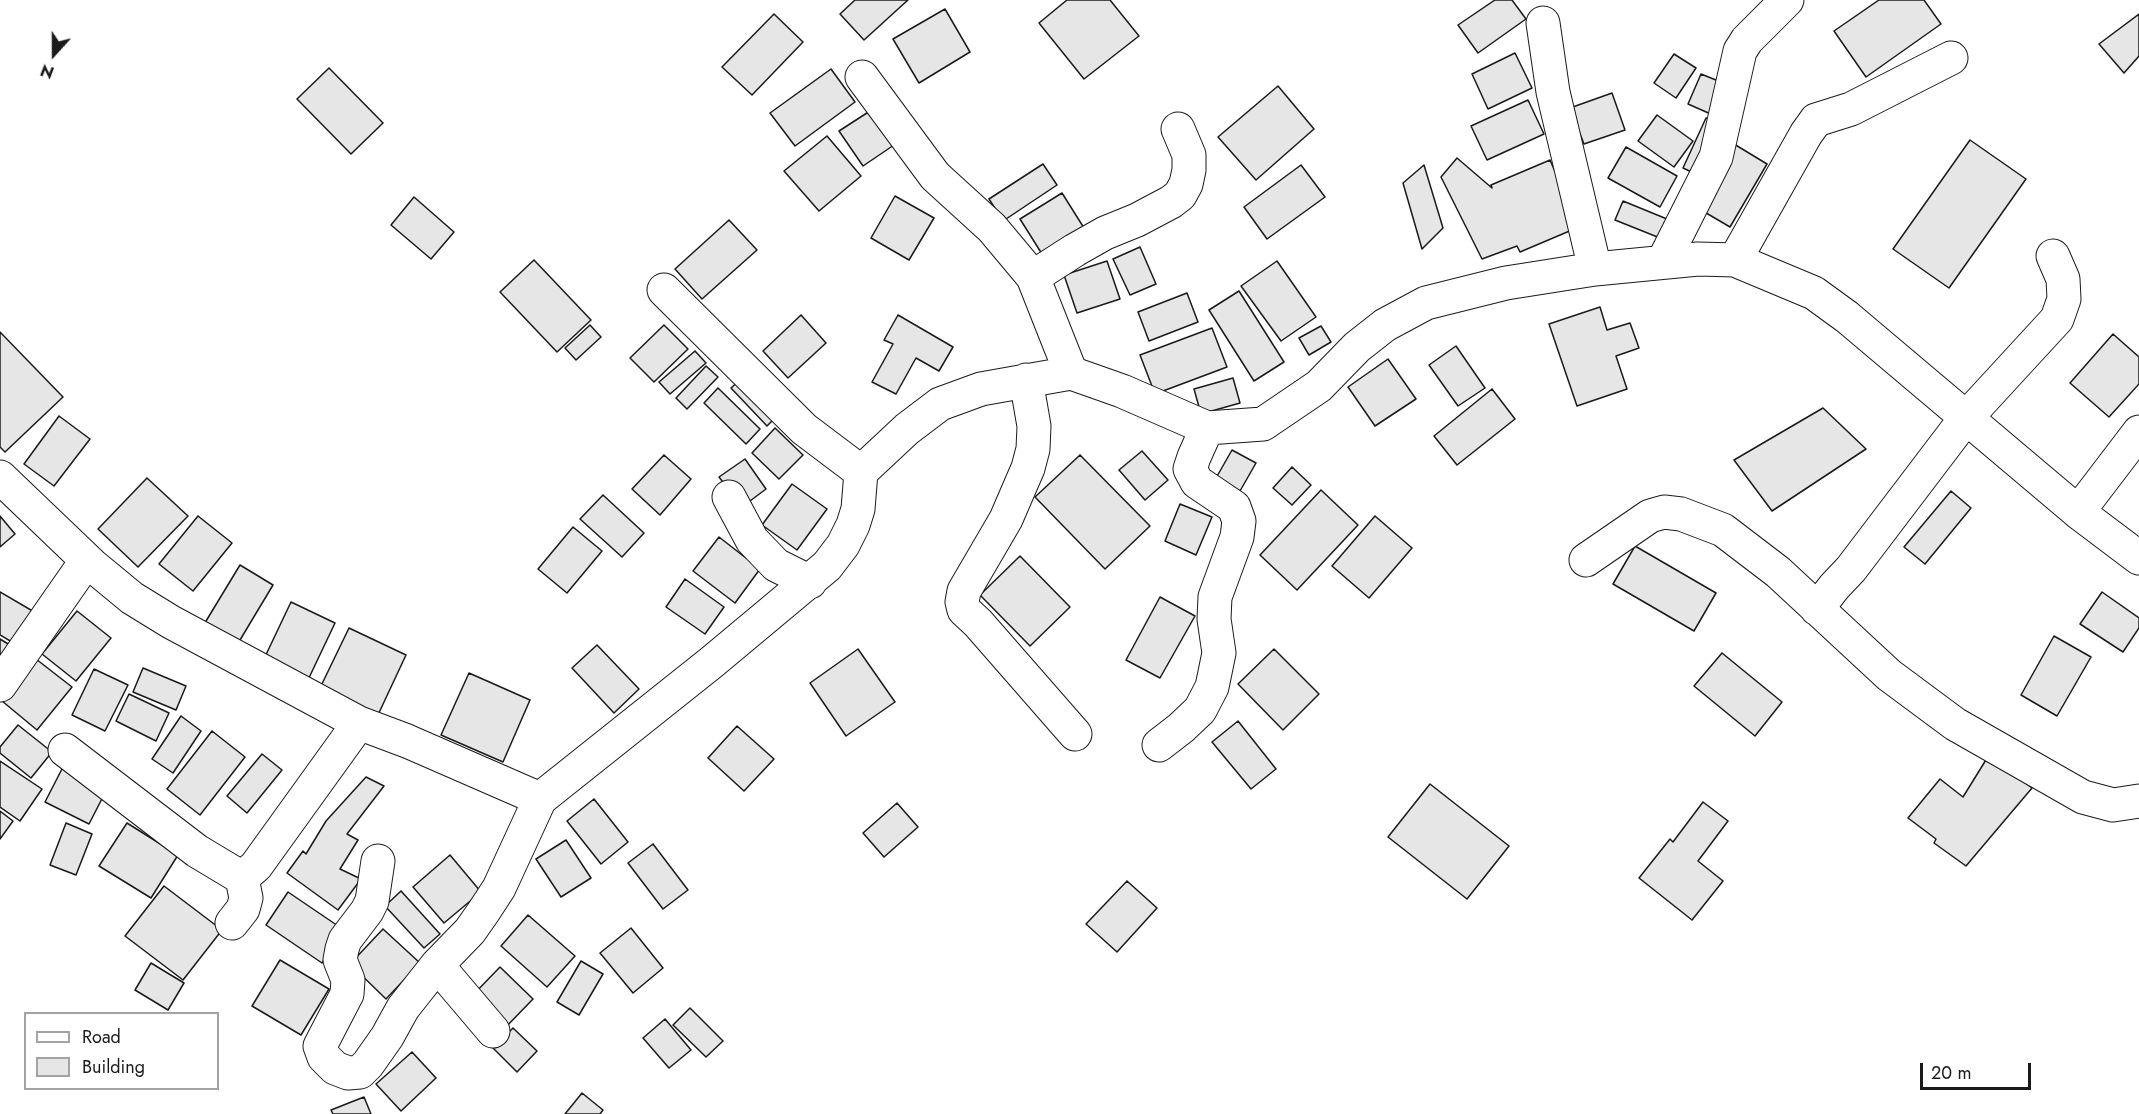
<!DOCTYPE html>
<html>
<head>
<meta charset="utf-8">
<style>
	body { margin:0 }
	#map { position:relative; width:2139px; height:1114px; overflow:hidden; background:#fff; font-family:Jost,sans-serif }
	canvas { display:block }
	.legend { position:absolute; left:24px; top:1012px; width:195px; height:78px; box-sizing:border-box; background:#fff; border:2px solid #a3a3a3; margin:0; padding:8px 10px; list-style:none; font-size:18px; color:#1a1a1a }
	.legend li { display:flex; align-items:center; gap:12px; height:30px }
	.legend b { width:30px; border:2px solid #a3a3a3 }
	.north { position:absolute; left:24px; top:24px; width:60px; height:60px; -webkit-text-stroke:4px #fff; paint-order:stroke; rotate:201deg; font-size:16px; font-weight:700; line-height:24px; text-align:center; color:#1a1a1a }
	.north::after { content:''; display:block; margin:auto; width:21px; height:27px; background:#1a1a1a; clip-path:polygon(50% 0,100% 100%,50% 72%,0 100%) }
	.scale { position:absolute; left:1920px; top:1063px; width:111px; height:27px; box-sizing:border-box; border:3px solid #1a1a1a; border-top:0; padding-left:8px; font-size:18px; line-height:21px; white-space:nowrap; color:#1a1a1a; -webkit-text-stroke:4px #fff; paint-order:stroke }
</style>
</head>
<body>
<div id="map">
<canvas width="2139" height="1114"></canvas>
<ul class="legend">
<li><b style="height:8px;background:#fff"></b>Road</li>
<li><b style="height:16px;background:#e6e6e6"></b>Building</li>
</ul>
<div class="north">N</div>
<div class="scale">20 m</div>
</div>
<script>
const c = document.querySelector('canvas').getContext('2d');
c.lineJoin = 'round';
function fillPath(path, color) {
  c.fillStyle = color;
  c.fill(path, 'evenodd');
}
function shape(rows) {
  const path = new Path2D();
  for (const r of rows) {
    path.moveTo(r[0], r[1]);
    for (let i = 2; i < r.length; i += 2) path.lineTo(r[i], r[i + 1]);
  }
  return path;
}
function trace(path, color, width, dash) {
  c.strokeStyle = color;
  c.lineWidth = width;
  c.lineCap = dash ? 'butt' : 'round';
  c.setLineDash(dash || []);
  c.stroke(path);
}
const building = shape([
	[855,0,908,0,864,40,840,14,855,0],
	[1067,0,1110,0,1139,36,1084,79,1039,23,1067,0],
	[1495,0,1512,0,1526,19,1478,53,1458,25,1495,0],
	[1879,0,1924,0,1941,24,1866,77,1834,31,1879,0],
	[945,9,970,52,919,83,893,39,945,9],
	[774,14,803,42,752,95,722,67,774,14],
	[2139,14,2139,56,2124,73,2099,44,2139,14],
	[1515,53,1532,88,1488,109,1472,74,1515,53],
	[1674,54,1696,68,1676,98,1654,83,1674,54],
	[329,68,383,123,351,154,297,99,329,68],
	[831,69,855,102,795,146,770,113,831,69],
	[1701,74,1726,84,1713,115,1688,104,1701,74],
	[1278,86,1314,129,1256,180,1218,137,1278,86],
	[1612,93,1625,130,1584,144,1570,108,1612,93],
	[1528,100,1544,134,1487,160,1471,126,1528,100],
	[870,111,894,145,863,166,839,131,870,111],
	[1657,115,1693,141,1674,167,1638,141,1657,115],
	[1706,118,1719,123,1696,174,1683,168,1706,118],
	[827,136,861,176,819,211,784,171,827,136],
	[1970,140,2026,179,1949,288,1893,249,1970,140],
	[1734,144,1767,164,1730,227,1696,207,1734,144],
	[1626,147,1677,176,1660,207,1608,178,1626,147],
	[1457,158,1492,188,1491,185,1550,160,1579,227,1520,252,1517,246,1482,259,1441,177,1457,158],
	[1043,164,1057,185,1003,221,989,199,1043,164],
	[1301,165,1325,197,1267,239,1244,207,1301,165],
	[1424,165,1443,228,1422,249,1403,183,1424,165],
	[1062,193,1084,228,1042,254,1020,219,1062,193],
	[895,196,934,218,909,260,871,238,895,196],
	[414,197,454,232,431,259,391,225,414,197],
	[1623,201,1667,219,1660,238,1615,220,1623,201],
	[729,220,757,250,702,299,675,269,729,220],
	[1140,247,1156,284,1130,295,1113,259,1140,247],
	[534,260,591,320,557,352,500,292,534,260],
	[1107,261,1120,299,1077,313,1064,275,1107,261],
	[1277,261,1316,317,1281,341,1241,286,1277,261],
	[1239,291,1284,362,1254,381,1209,310,1239,291],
	[1187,293,1198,322,1149,341,1138,312,1187,293],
	[1600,307,1607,330,1630,323,1639,348,1616,356,1627,389,1577,406,1549,324,1600,307],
	[801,315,826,343,788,378,763,351,801,315],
	[898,315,953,347,939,371,916,358,896,394,872,382,893,344,884,340,898,315],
	[590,325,601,337,576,360,565,348,590,325],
	[664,325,688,349,654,382,630,358,664,325],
	[1321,326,1331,342,1309,355,1299,338,1321,326],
	[1212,328,1227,367,1155,394,1140,355,1212,328],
	[0,332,63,397,5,452,0,447,0,332],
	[2113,334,2139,357,2139,384,2109,417,2070,383,2113,334],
	[1456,346,1485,388,1458,406,1429,365,1456,346],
	[695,351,706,363,670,394,659,382,695,351],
	[1388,359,1416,399,1375,426,1348,387,1388,359],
	[706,366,718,377,687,409,676,398,706,366],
	[742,378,777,416,767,426,731,388,742,378],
	[1233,378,1240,403,1201,414,1194,389,1233,378],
	[718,388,760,429,746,444,704,403,718,388],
	[1492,389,1515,419,1457,465,1434,436,1492,389],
	[1823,408,1866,449,1772,511,1734,460,1823,408],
	[59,416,90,439,54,486,24,464,59,416],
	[775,428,803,455,779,479,752,453,775,428],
	[1232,450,1256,463,1240,491,1216,478,1232,450],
	[1142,451,1168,480,1145,500,1119,470,1142,451],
	[664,455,691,479,660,515,632,489,664,455],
	[1080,455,1150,526,1105,569,1035,497,1080,455],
	[745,459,766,489,742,507,719,477,745,459],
	[1292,467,1311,485,1292,505,1273,488,1292,467],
	[147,478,188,516,138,567,98,529,147,478],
	[792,484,827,509,797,550,762,525,792,484],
	[1321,490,1358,525,1297,590,1260,555,1321,490],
	[1951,491,1971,508,1925,564,1904,547,1951,491],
	[603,495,644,533,622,557,580,519,603,495],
	[1180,504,1212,517,1196,555,1165,541,1180,504],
	[0,516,15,534,0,547,0,516],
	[198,516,232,543,193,591,159,564,198,516],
	[1375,516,1412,548,1369,598,1332,566,1375,516],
	[573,527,602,551,567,593,538,569,573,527],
	[719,537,760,569,735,603,693,571,719,537],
	[1635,546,1716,593,1694,631,1613,584,1635,546],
	[1020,556,1070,607,1030,646,980,595,1020,556],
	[240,565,273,585,237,645,203,626,240,565],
	[685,579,724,607,705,634,666,607,685,579],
	[0,592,36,613,17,645,0,635,0,592],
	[2102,592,2139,618,2139,628,2123,652,2080,624,2102,592],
	[1160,597,1195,616,1160,678,1126,660,1160,597],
	[291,602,335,623,307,682,263,661,291,602],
	[77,611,111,638,76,681,42,654,77,611],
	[349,628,406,655,377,717,319,690,349,628],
	[2054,636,2091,657,2057,716,2021,695,2054,636],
	[0,639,13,647,0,669,0,639],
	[597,645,639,689,614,713,572,668,597,645],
	[858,649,895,702,846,736,810,683,858,649],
	[1274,649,1319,694,1283,730,1238,684,1274,649],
	[1722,653,1782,702,1755,736,1694,686,1722,653],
	[36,659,72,687,37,730,2,701,36,659],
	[143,668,186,686,176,710,133,692,143,668],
	[94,669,128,685,105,731,72,715,94,669],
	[469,673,530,700,503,762,441,735,469,673],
	[129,694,169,713,156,741,116,721,129,694],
	[181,716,201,731,173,773,152,759,181,716],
	[1238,721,1276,769,1251,789,1212,742,1238,721],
	[18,725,52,752,31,778,0,753,0,747,18,725],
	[737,726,774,759,744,791,708,758,737,726],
	[212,731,245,757,200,815,167,789,212,731],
	[262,754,282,770,247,813,227,796,262,754],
	[1989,755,2032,788,1966,866,1934,843,1936,839,1908,818,1940,779,1963,797,1989,755],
	[0,761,42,789,20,821,0,807,0,761],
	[64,765,108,787,89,824,45,802,64,765],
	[366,777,384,786,347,834,358,840,340,869,361,879,338,910,287,873,303,851,306,854,326,821,366,777],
	[1430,784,1509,846,1467,899,1388,837,1430,784],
	[594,799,628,842,601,864,567,821,594,799],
	[1703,802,1728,821,1698,861,1723,881,1692,920,1639,878,1670,839,1673,842,1703,802],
	[897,803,918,827,884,857,863,833,897,803],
	[0,811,13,821,0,839,0,811],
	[66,823,92,834,76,875,50,865,66,823],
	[127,823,178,855,151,898,99,866,127,823],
	[566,840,591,878,561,897,536,859,566,840],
	[653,844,688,890,663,909,628,863,653,844],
	[450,855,481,892,444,923,413,887,450,855],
	[1127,881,1157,908,1117,952,1086,924,1127,881],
	[164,886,222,930,183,980,125,936,164,886],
	[401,891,440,934,424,948,385,906,401,891],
	[288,892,344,930,322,963,266,925,288,892],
	[528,915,575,956,547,987,501,946,528,915],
	[631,928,663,968,633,993,600,953,631,928],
	[383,929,420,963,386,999,350,964,383,929],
	[280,960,329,989,301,1035,252,1006,280,960],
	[581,961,603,974,579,1015,557,1002,581,961],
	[151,963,184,983,168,1010,135,990,151,963],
	[500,967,533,999,503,1030,470,998,500,967],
	[690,1008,723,1041,706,1057,673,1025,690,1008],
	[665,1019,691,1050,669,1068,643,1038,665,1019],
	[513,1028,537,1051,517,1072,493,1048,513,1028],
	[412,1052,436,1078,401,1111,376,1084,412,1052],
	[582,1093,603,1110,600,1114,565,1114,582,1093],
	[364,1097,371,1114,333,1114,331,1110,364,1097]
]);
const minor = shape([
	[1543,23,1553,92,1595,269],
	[862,77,935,176,992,228,1033,277,1071,373],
	[1735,260,1806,134,1816,120,1851,109,1951,58],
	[1663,262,1716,157,1740,51,1747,40,1787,0],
	[1033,277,1075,250,1105,233,1137,220,1171,202,1180,195,1186,184,1189,170,1189,155,1178,129],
	[664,290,804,429,861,472],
	[1026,380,1034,426,1033,449,1028,468,1006,519,964,591,962,602,964,610,978,623,1075,734],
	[0,477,92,565,132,598,171,622,359,723,407,741,540,799,712,662,827,566,843,545,853,525,858,509,861,472,907,429,940,404,981,389,1071,373,1122,391,1207,428,1263,424,1319,386,1357,347,1385,325,1426,303,1506,283,1595,269,1698,259,1735,260,1814,293,1847,317,2078,512,2139,558],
	[729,497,752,540,776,565,810,582],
	[2078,512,2139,432],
	[1586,560,1650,516,1664,512,1681,514,1723,530,1778,572,1889,675,1955,724,2083,797,2113,805,2139,801],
	[1817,609,1834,587,1851,569,1965,419,2057,319,2064,299,2063,279,2053,256],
	[0,685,87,560],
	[1159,745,1181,728,1200,710,1212,687,1219,653,1214,619,1215,597,1237,537,1239,521,1234,507,1197,482,1190,469,1194,457,1207,428],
	[65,750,197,851,242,878],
	[378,861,372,901,367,911,345,940,342,949,340,960,348,980,347,994,320,1046,324,1057,335,1068,348,1073,360,1072,368,1064,387,1037,403,1008,437,965,470,931,484,911,499,888,540,799],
	[232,923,243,909,246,898,242,878,256,866,359,723],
	[437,965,493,1031]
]);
fillPath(building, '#e6e6e6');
trace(building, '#1a1a1a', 1.5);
trace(minor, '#1a1a1a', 35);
trace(minor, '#fff', 33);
</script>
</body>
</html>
